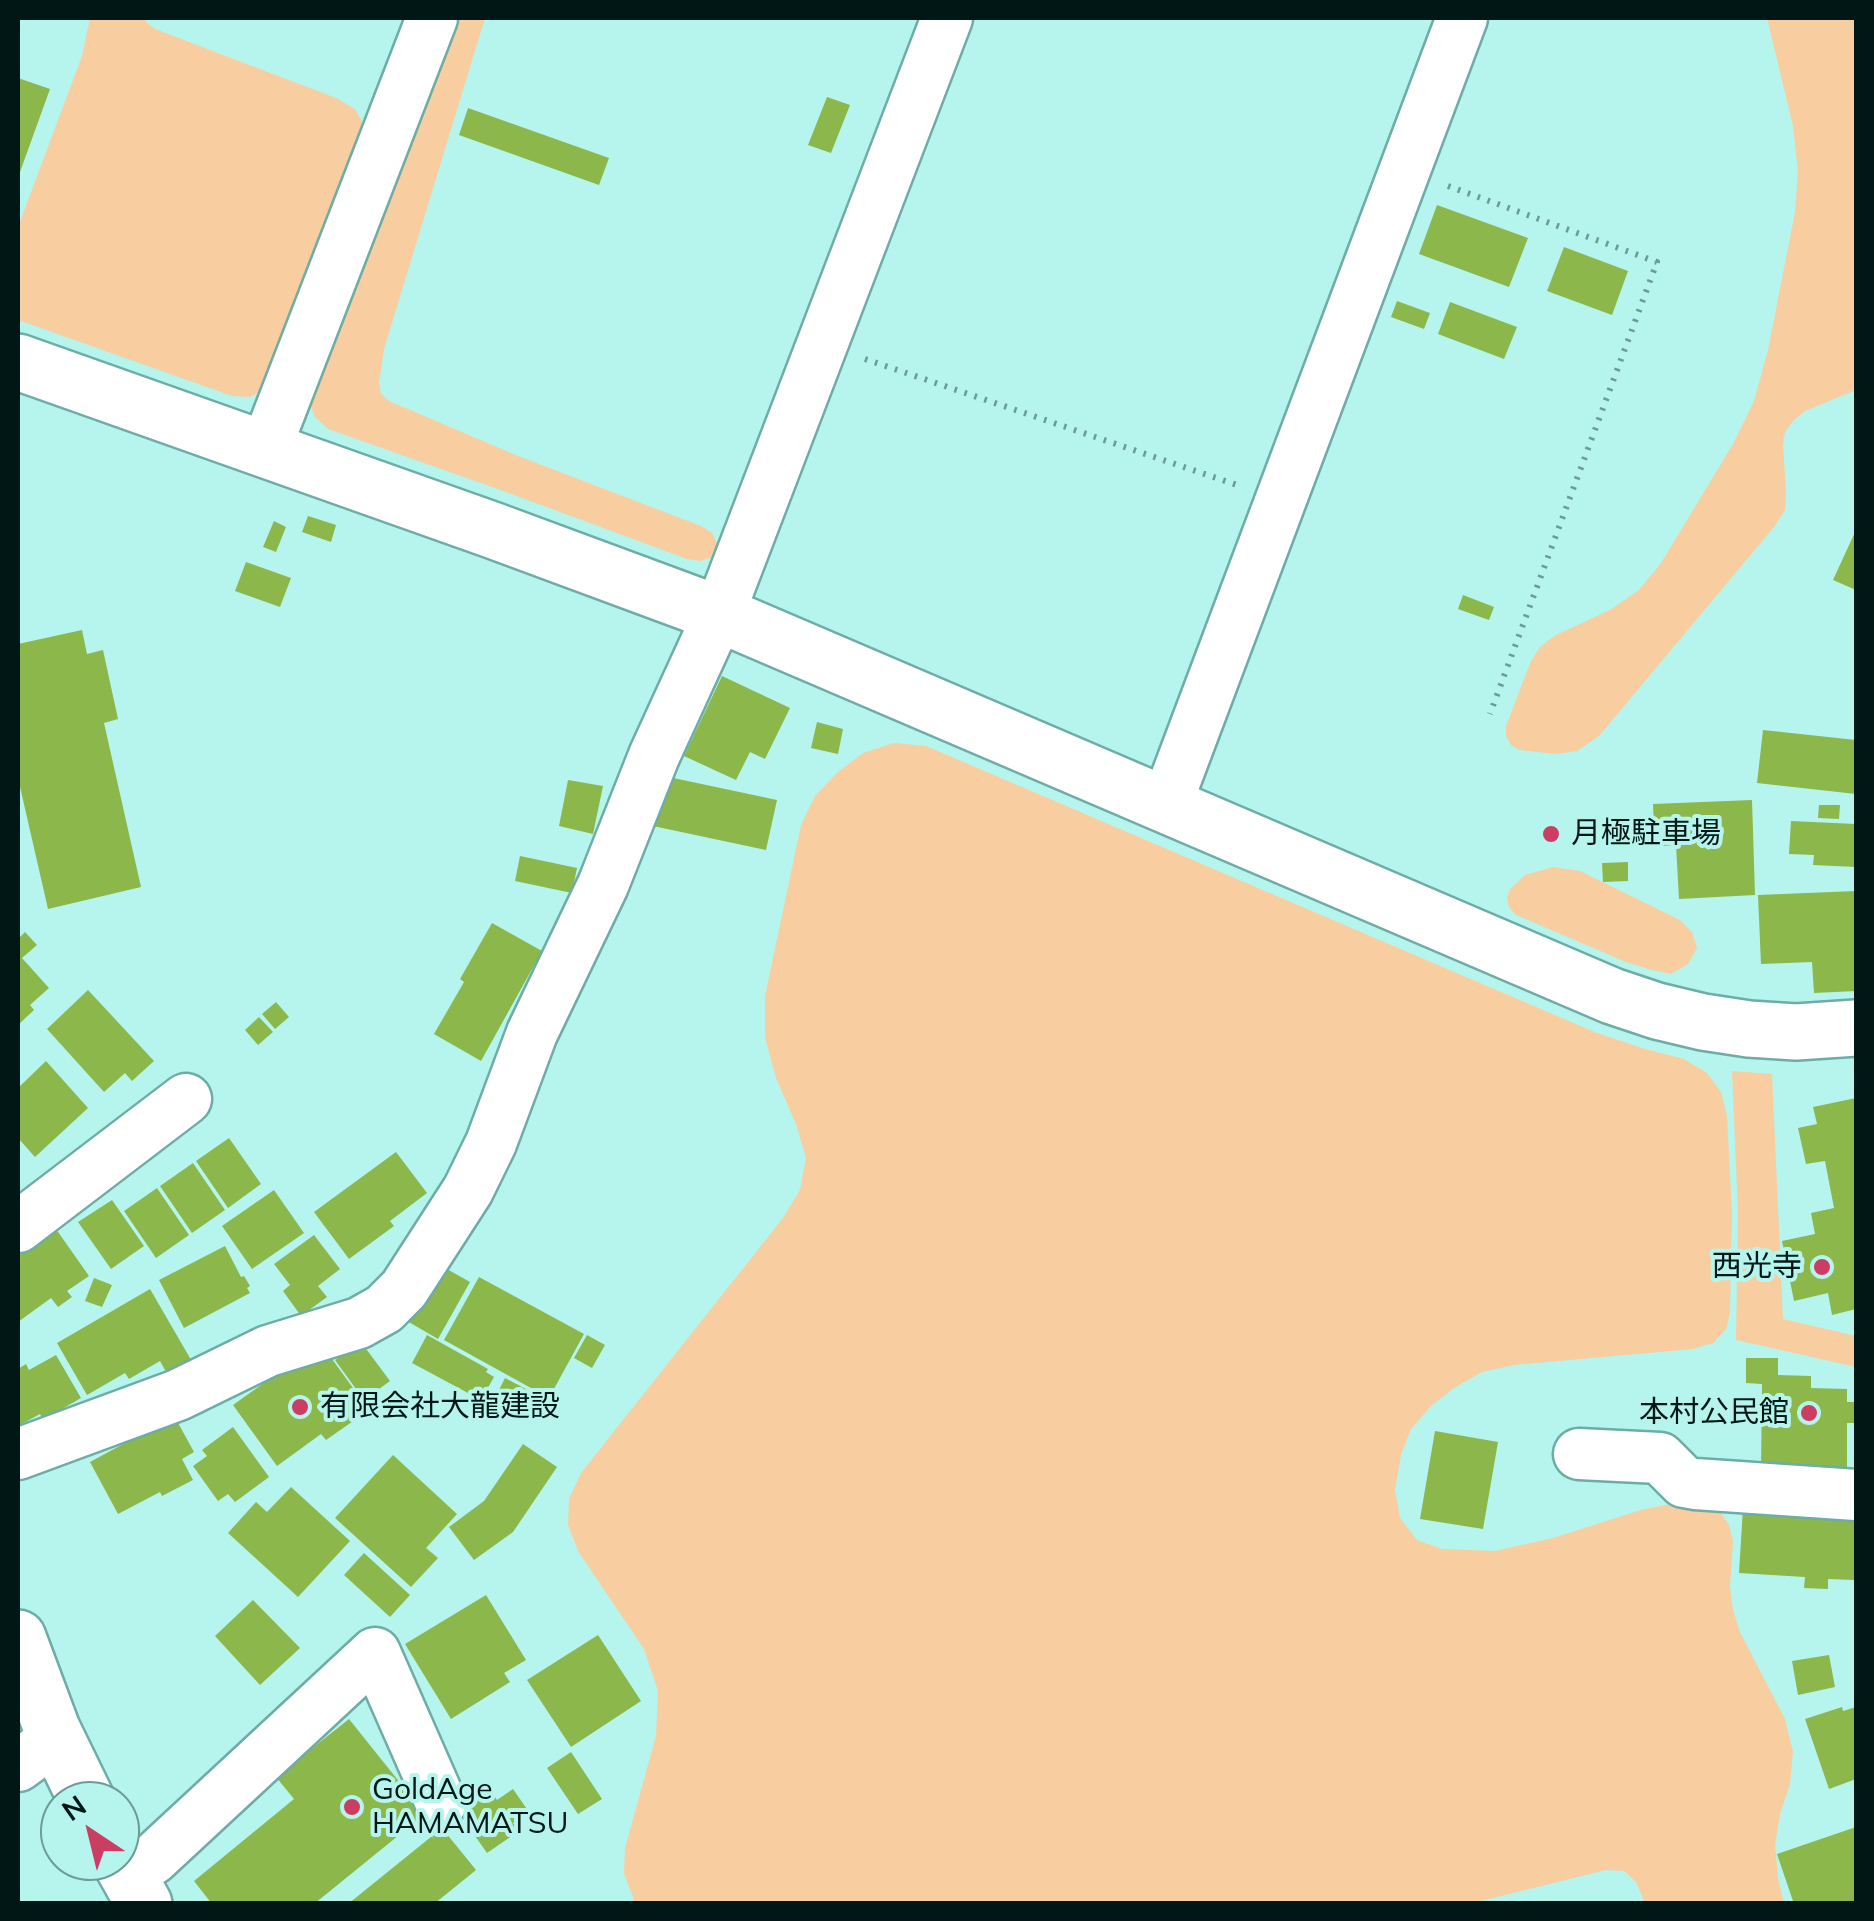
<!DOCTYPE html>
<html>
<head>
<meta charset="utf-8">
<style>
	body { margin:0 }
	#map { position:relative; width:1874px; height:1921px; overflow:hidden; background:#b5f5ee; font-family:Mulish,sans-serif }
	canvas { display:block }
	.frame { position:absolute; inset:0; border:20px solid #001715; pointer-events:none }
	.north { position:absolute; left:40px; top:1781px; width:100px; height:100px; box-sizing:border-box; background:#b5f5ee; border:2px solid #6d9c97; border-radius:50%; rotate:325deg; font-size:28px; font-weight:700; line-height:40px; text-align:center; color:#001715 }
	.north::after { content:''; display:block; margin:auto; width:35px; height:45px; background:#cc3d64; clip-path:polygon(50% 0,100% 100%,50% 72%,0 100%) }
</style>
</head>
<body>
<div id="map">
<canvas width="1874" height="1921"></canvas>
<div class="frame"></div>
<div class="north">N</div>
</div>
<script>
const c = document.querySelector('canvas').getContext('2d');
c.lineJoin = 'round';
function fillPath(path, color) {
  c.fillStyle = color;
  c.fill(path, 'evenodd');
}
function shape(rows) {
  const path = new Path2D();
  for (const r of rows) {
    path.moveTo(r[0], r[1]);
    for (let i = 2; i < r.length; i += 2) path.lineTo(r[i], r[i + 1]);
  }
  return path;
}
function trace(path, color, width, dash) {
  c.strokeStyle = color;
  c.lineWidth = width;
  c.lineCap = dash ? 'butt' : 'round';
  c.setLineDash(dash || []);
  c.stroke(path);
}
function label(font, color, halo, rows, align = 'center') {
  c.font = font + ' Mulish,"Noto Sans JP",sans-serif';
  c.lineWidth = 8;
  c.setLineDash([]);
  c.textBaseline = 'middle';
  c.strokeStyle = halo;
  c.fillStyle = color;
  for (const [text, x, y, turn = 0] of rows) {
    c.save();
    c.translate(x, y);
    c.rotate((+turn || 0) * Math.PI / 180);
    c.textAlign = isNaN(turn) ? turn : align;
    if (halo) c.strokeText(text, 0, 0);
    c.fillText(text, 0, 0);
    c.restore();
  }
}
const green = shape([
	[90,18,144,18,147,23,155,29,336,98,355,109,366,129,264,390,249,397,232,396,18,320,18,227,82,56],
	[450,18,485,18,384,349,379,383,381,394,389,401,518,456,701,526,712,533,718,545,713,557,700,561,687,559,506,492,328,429,315,417,309,401],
	[1767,18,1856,18,1856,390,1805,411,1793,421,1785,432,1783,446,1786,492,1785,510,1774,527,1599,736,1577,751,1556,754,1520,750,1511,745,1506,736,1506,726,1531,661,1540,647,1554,636,1610,610,1639,590,1661,563,1733,444,1754,401,1768,350,1795,212,1798,171,1793,126],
	[894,743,926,746,1597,1033,1645,1049,1684,1059,1707,1073,1721,1092,1727,1116,1732,1214,1730,1313,1726,1329,1713,1343,1693,1349,1514,1365,1482,1372,1454,1388,1431,1406,1411,1429,1401,1455,1395,1490,1400,1518,1417,1540,1442,1549,1495,1551,1553,1538,1641,1510,1670,1504,1702,1502,1719,1510,1729,1525,1733,1541,1730,1586,1733,1610,1740,1632,1785,1719,1793,1752,1790,1784,1780,1814,1775,1845,1778,1878,1784,1903,1645,1903,1636,1882,1624,1871,1606,1870,1469,1904,635,1903,624,1873,625,1848,656,1736,658,1691,644,1649,578,1551,568,1525,569,1499,581,1473,783,1218,800,1190,806,1158,796,1124,776,1078,765,1037,765,996,801,825,815,796,838,772,863,753],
	[1553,867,1580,871,1680,920,1692,932,1697,948,1688,964,1671,974,1652,970,1626,962,1516,915,1509,907,1507,898,1510,889,1525,875],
	[1732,1071,1772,1074,1783,1319,1856,1336,1856,1367,1736,1340,1738,1214]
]);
const building = shape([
	[18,78,50,89,20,172,18,171],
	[827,97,850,105,831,153,808,145],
	[468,108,609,158,599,185,459,135],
	[1437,205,1528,238,1509,287,1419,254],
	[1564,247,1628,271,1612,315,1547,291],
	[1397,301,1430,313,1424,329,1391,317],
	[1450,302,1517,327,1504,359,1438,334],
	[308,516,336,525,331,542,302,532],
	[274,521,286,527,276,552,263,547],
	[1856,530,1856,590,1833,580],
	[246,562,291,578,280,607,235,591],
	[1463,595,1494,607,1489,620,1458,609],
	[82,630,87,654,103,650,118,719,104,723,141,887,48,909,18,778,18,644],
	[722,676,790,708,765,759,750,752,736,780,684,756],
	[817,722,843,729,838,754,811,748],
	[1763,730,1856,740,1856,794,1757,783],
	[664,776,777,800,766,850,653,826],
	[568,780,603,786,593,834,559,826],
	[1752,800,1755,895,1679,899,1676,845,1661,846,1661,828,1654,828,1653,804],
	[1819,805,1840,805,1839,819,1818,818],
	[1791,821,1856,824,1856,867,1813,865,1814,855,1789,854],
	[520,856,577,868,572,893,515,881],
	[1628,862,1628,881,1603,882,1602,863],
	[1856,891,1856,991,1814,993,1812,962,1761,964,1758,895],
	[492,923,542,951,481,1061,434,1034,464,982,460,979],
	[25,932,37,945,22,958,49,988,30,1005,34,1010,18,1025,18,939],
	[88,990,154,1061,132,1081,125,1073,104,1092,47,1029],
	[276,1002,289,1017,275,1029,262,1014],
	[259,1017,273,1032,258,1045,245,1030],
	[46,1061,88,1108,35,1157,18,1138,18,1088],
	[1856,1098,1856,1309,1832,1315,1828,1293,1794,1301,1782,1241,1815,1234,1811,1213,1834,1208,1825,1161,1806,1164,1798,1128,1817,1124,1813,1107],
	[229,1138,261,1184,228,1208,196,1161],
	[396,1152,427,1193,390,1221,394,1226,349,1259,314,1212],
	[193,1163,225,1210,192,1233,160,1186],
	[157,1188,189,1235,156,1258,124,1211],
	[274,1190,304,1233,252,1269,222,1226],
	[112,1200,144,1246,111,1269,78,1222],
	[56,1229,89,1276,67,1291,72,1297,58,1307,51,1298,18,1322,18,1256],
	[314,1235,340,1269,318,1286,327,1297,301,1316,283,1291,290,1285,274,1264],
	[225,1246,241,1277,244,1276,250,1286,247,1288,250,1293,184,1328,159,1280],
	[438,1264,470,1282,438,1339,407,1321],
	[479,1277,584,1334,549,1398,444,1340],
	[94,1278,112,1285,102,1307,85,1301],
	[150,1289,194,1365,170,1379,160,1361,129,1379,125,1373,87,1395,57,1343],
	[427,1335,488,1369,486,1372,494,1377,481,1400,412,1363],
	[587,1335,605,1345,592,1368,574,1358],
	[361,1342,390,1381,364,1400,335,1360],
	[324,1348,369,1410,326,1440,321,1434,277,1466,233,1405,306,1353],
	[56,1355,81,1398,43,1420,40,1414,18,1426,18,1369,26,1364,29,1370],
	[1746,1358,1778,1358,1778,1375,1811,1376,1811,1388,1847,1389,1847,1402,1856,1402,1856,1423,1847,1423,1847,1470,1761,1469,1762,1384,1746,1383],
	[505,1378,545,1399,535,1417,496,1396],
	[177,1421,194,1452,182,1459,193,1480,162,1496,160,1492,118,1514,90,1462,162,1423,165,1428],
	[233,1427,269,1477,235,1502,228,1494,218,1501,193,1466,207,1456,202,1450],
	[1435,1431,1498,1442,1483,1529,1420,1519],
	[523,1444,557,1467,513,1532,474,1560,449,1527,484,1501],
	[393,1455,457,1514,426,1548,438,1558,411,1587,335,1518],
	[291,1487,350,1541,298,1597,228,1533,256,1502,267,1512],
	[1743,1508,1856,1516,1854,1580,1828,1579,1828,1589,1804,1588,1805,1577,1739,1573],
	[364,1553,410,1595,390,1617,344,1575],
	[486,1595,526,1660,504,1673,510,1682,451,1719,405,1644],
	[253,1600,300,1648,260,1685,215,1636],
	[598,1635,641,1701,571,1747,527,1680],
	[1829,1655,1835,1687,1798,1695,1792,1661],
	[1842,1707,1843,1711,1856,1707,1856,1779,1829,1789,1805,1719],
	[349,1719,425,1814,314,1904,212,1904,194,1881,294,1799,276,1777],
	[571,1752,602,1799,578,1814,547,1768],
	[513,1789,529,1812,513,1823,519,1831,487,1853,459,1813,491,1791,497,1800],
	[1856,1827,1856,1904,1794,1904,1777,1854],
	[442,1828,476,1870,434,1904,348,1904]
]);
const path = shape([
	[1448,186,1657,262,1490,714],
	[865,359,1237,485]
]);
const minor = shape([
	[265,450,432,18],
	[1166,805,1462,18],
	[18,1227,186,1099],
	[18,1454,178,1395,268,1351,359,1323,384,1309,404,1289,468,1190,491,1143,532,1033,603,885,654,756,719,614,947,18],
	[1579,1454,1660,1458,1684,1482,1695,1484,1856,1495],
	[18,1766,56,1738],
	[127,1873,153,1859,375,1653,441,1803]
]);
const tertiary = shape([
	[18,362,492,530,719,614,1612,996,1657,1011,1703,1022,1749,1029,1796,1032,1856,1028],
	[18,1638,52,1729,87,1801],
	[120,1861,144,1904]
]);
const markers = [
	[1551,834,10,"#cc3d64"],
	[1822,1267,10,"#cc3d64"],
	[300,1407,10,"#cc3d64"],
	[1809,1413,10,"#cc3d64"],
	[352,1807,10,"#cc3d64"]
];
const poiNames = [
	["月極駐車場",1571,834],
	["西光寺",1802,1267,"right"],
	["有限会社大龍建設",320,1407],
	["本村公民館",1789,1413,"right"],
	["GoldAge",372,1790],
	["HAMAMATSU",372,1824]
];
fillPath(green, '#f8cda0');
fillPath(building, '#8bb74b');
trace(minor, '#6eaca6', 55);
trace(tertiary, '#6eaca6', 60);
trace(path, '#6c9b96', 6, [2.5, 8]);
trace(minor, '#fff', 50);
trace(tertiary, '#fff', 55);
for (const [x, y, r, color] of markers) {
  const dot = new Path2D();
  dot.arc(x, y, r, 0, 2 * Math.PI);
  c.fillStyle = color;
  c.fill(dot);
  trace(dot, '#b5f5ee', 4);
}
label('30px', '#001715', '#b5f5ee', poiNames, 'left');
</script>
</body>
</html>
